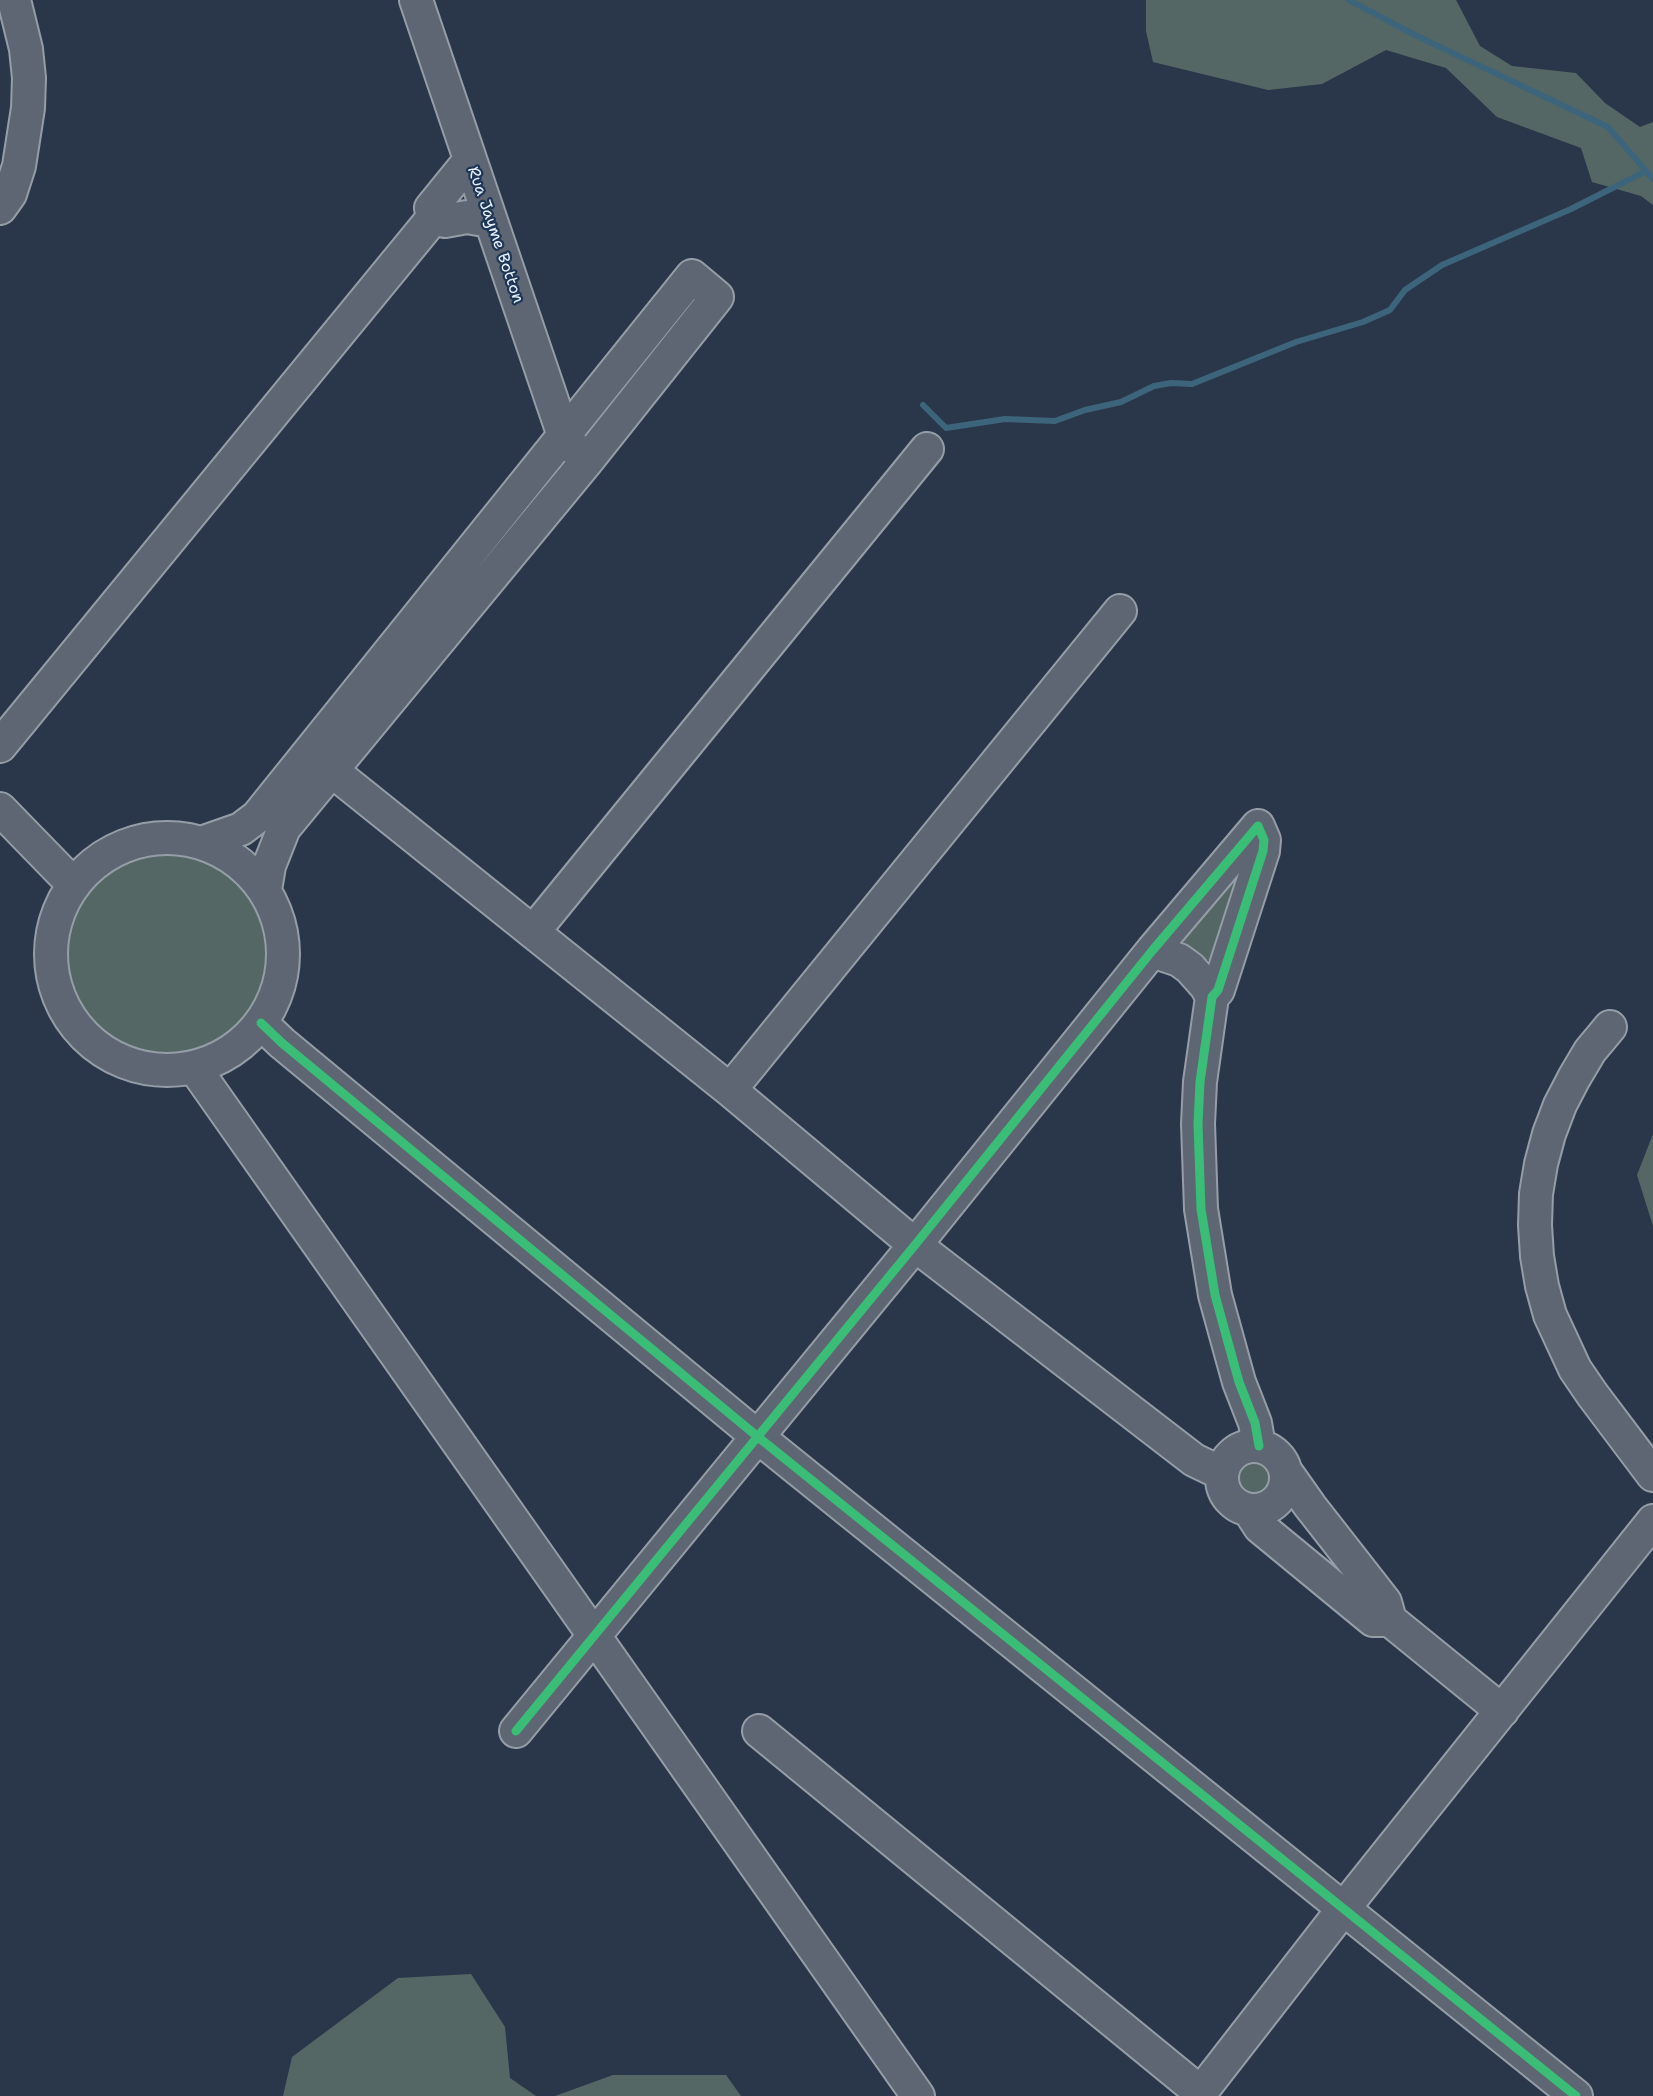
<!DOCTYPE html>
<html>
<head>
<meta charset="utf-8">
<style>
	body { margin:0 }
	canvas { display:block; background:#2a374a }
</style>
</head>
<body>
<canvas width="1653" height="2096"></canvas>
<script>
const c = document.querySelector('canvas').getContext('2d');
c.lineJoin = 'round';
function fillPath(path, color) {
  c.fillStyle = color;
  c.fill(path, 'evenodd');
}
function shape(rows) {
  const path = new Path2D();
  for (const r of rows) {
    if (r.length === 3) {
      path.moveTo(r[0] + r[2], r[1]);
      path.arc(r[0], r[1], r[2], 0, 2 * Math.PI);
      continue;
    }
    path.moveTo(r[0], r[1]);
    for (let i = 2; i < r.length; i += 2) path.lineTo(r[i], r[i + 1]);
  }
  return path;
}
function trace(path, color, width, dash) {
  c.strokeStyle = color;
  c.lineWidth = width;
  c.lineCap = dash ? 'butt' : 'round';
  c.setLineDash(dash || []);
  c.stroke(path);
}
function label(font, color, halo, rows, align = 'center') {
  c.font = font + ' "Shantell Sans",sans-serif';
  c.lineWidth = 4.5;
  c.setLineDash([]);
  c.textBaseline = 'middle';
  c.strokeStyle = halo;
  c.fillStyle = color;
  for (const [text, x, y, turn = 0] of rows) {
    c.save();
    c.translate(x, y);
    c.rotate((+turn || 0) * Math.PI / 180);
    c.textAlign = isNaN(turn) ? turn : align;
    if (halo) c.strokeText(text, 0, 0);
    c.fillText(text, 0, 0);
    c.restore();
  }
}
const green = shape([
	[1146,0,1456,0,1480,46,1512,66,1576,73,1605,103,1640,127,1653,122,1653,205,1641,196,1592,182,1581,148,1497,117,1446,68,1386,50,1322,84,1268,90,1153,62,1146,31],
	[167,954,102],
	[1241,870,1213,959,1200,962,1183,945,1184,938,1186,932,1236,873],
	[1653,1134,1653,1226,1637,1175],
	[1254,1478,20],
	[471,1974,505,2027,510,2078,536,2096,283,2096,292,2057,398,1978],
	[613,2075,726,2075,741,2096,555,2096]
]);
const stream = shape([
	[1349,0,1415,35,1608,127,1653,179],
	[923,405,946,428,1005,419,1055,421,1085,410,1121,402,1154,386,1171,383,1192,384,1296,342,1363,322,1390,310,1405,290,1442,265,1571,209,1646,171]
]);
const minor = shape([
	[416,0,564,436,574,448],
	[0,208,10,194,19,166,28,108,29,78,26,49,14,0],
	[433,218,431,208,470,160],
	[433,218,445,221,467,217,490,221],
	[0,746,433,218],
	[316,754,331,770,730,1090,915,1245,1194,1460,1221,1473],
	[0,809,74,885],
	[167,954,116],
	[201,843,241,829,257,817,692,276,717,297,586,462,284,828,269,866,265,890],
	[533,932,927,449],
	[1152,951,1179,960,1190,968,1206,986,1212,997],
	[261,1023,282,1043,758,1437,1576,2096],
	[1610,1027,1590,1051,1574,1078,1560,1105,1549,1134,1541,1164,1536,1194,1535,1225,1537,1256,1542,1286,1550,1315,1575,1369,1592,1394,1653,1475],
	[194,1067,918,2096],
	[730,1090,1120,611],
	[1254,1478,32],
	[1286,1472,1310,1506,1385,1602,1390,1620,1502,1711],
	[1249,1510,1260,1527,1373,1620,1390,1620],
	[516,1731,915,1245,1152,951,1258,826,1264,840,1263,851,1218,990,1212,997,1200,1082,1198,1124,1201,1209,1215,1295,1239,1382,1255,1423,1259,1446],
	[759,1731,1201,2093],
	[1198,2096,1344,1908,1653,1521]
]);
const cycleway = shape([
	[261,1023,282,1043,758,1437,1576,2096],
	[516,1731,915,1245,1152,951,1258,826,1264,840,1263,851,1218,990,1212,997,1200,1082,1198,1124,1201,1209,1215,1295,1239,1382,1255,1423,1259,1446]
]);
const streetNames = [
	["Rua Jayme Botton",495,235,71]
];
fillPath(green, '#546765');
trace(stream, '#3c657c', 6);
trace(minor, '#959da7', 36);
trace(minor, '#5d6672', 32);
trace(cycleway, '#3abd76', 9);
label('16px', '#e8f1f8', '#1d3557', streetNames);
</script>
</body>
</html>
